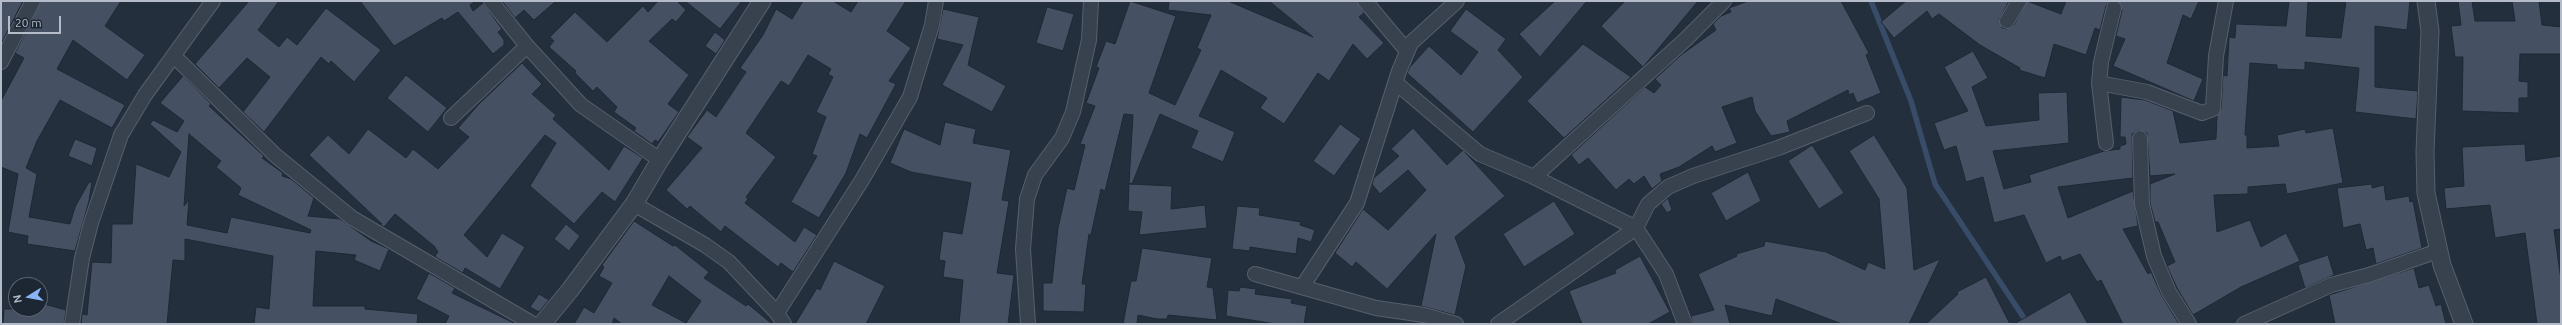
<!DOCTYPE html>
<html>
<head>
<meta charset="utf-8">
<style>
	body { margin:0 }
	#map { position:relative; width:2562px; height:325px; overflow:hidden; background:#242f3e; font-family:Ubuntu,sans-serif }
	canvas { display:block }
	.frame { position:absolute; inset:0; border:2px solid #b4bcc9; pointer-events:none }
	.north { position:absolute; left:8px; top:277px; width:40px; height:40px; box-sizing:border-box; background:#1d2633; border:1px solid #59626f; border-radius:50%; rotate:259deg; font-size:11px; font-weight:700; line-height:16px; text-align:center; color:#b4bcc9 }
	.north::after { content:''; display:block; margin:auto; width:14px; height:18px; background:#8ab4f8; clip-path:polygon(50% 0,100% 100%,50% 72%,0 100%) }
	.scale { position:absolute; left:8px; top:16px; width:53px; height:18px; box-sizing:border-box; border:2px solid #b4bcc9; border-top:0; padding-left:5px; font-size:12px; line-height:14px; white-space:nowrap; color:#b4bcc9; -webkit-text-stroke:3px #1d2633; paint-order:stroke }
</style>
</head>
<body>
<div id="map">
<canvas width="2562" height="325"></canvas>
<div class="frame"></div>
<div class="north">N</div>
<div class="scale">20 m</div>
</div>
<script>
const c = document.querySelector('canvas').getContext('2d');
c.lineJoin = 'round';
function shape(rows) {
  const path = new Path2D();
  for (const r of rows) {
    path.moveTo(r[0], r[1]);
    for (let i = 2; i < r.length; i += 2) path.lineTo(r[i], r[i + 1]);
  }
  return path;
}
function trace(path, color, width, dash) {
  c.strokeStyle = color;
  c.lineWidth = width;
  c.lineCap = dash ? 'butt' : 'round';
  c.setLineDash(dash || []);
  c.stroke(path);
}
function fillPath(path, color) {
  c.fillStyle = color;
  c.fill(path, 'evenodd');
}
const stream = shape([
	[1871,1,1911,101,1935,184,2028,324]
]);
const building = shape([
	[1,1,23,1,1,44,1,1],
	[41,1,121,1,105,26,145,55,127,80,73,40,57,69,125,105,112,128,60,100,37,141,26,168,37,174,29,217,70,224,75,207,89,182,92,182,89,201,75,251,27,244,28,236,8,232,18,174,1,167,1,101,24,58,15,53,41,1],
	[249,1,279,1,258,30,279,47,287,37,297,45,326,8,381,50,354,82,331,61,329,64,321,57,264,132,243,112,270,77,247,58,219,88,195,64,249,1],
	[360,1,476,1,470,5,473,11,483,3,502,29,498,32,504,40,504,45,493,54,458,12,444,21,442,18,394,46,360,1],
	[502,1,556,1,534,20,524,10,515,18,502,1],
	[658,1,677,1,686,10,676,22,672,19,649,41,689,75,668,104,679,112,658,142,655,140,652,144,634,131,636,128,614,112,617,107,597,87,593,91,575,73,576,71,549,47,554,41,550,37,575,12,607,42,643,6,648,12,658,1],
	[685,1,742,1,720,29,685,1],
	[803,1,833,1,851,12,858,1,906,1,887,31,911,48,889,81,896,84,867,138,860,134,846,173,819,218,791,202,817,156,812,154,826,117,816,112,833,77,828,74,831,69,808,55,789,86,781,81,746,133,776,157,746,197,748,199,745,203,795,242,804,227,817,235,793,272,781,263,778,267,725,226,721,232,690,206,687,209,666,190,702,148,687,137,707,110,716,117,746,72,740,68,763,35,776,9,792,19,803,1],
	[1130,1,1176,16,1149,93,1175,105,1201,50,1197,48,1211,15,1168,10,1169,1,1228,1,1313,37,1269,1,1357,1,1364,13,1359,17,1384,43,1367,59,1353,44,1329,81,1318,73,1284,124,1260,108,1267,98,1221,70,1199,116,1235,132,1223,162,1191,148,1198,131,1160,114,1132,184,1129,183,1133,115,1124,114,1105,191,1101,189,1091,235,1089,234,1082,284,1086,284,1084,312,1043,311,1043,283,1052,283,1058,228,1067,188,1074,190,1085,145,1080,144,1095,106,1086,103,1099,68,1096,67,1106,41,1115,44,1130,1],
	[1555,1,1587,1,1540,57,1519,34,1555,1],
	[1625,1,1698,1,1643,67,1601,26,1625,1],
	[1748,1,1841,1,1869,53,1866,55,1881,93,1857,103,1853,93,1849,95,1848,90,1787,121,1790,132,1771,136,1755,111,1752,97,1722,107,1737,143,1715,152,1712,146,1679,167,1660,174,1662,181,1652,189,1644,176,1634,184,1629,179,1616,190,1588,158,1579,165,1571,155,1645,87,1654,93,1661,85,1655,79,1681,55,1716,30,1713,24,1721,16,1731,12,1729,8,1748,1],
	[1906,1,2009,1,1999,20,2002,28,2007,29,2014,25,2027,1,2061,14,2066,1,2110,1,2106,6,2100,30,2095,28,2086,55,2054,44,2045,78,2019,70,2020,68,1980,45,1939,14,1932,19,1927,11,1894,38,1881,22,1906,1],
	[2118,1,2199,1,2191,19,2183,15,2167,63,2203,79,2194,101,2113,66,2125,39,2116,36,2122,10,2118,1],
	[2289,1,2308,1,2306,36,2341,38,2346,1,2410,1,2407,30,2375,26,2375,87,2418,91,2416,119,2355,112,2359,68,2305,62,2305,70,2277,69,2277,65,2250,63,2245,135,2247,135,2247,148,2279,146,2277,135,2305,129,2306,133,2333,128,2343,183,2287,194,2285,184,2248,187,2248,194,2214,195,2217,232,2250,220,2261,247,2286,233,2300,261,2241,287,2193,315,2177,288,2167,266,2175,262,2158,222,2155,222,2150,203,2150,184,2175,174,2150,176,2147,133,2139,130,2132,134,2133,178,2058,187,2068,218,2133,191,2138,226,2123,229,2148,274,2151,272,2162,296,2179,324,2123,324,2101,280,2097,282,2080,254,2062,261,2060,256,2046,263,2024,215,1994,223,1983,177,1966,182,1956,146,1944,150,1934,123,1968,111,1944,67,1973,51,1988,78,1972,87,1986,126,2039,120,2038,93,2067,92,2069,143,1993,151,2004,189,2031,182,2029,175,2104,151,2120,149,2120,146,2126,144,2125,137,2120,137,2121,97,2145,100,2173,111,2180,143,2216,139,2217,116,2221,109,2223,75,2227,76,2229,37,2235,38,2236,24,2286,26,2289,1],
	[2458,1,2472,1,2475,21,2515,21,2512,1,2539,1,2542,25,2561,27,2561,54,2520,54,2519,81,2528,82,2528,98,2519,98,2519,113,2462,111,2463,57,2455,57,2451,26,2461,25,2458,1],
	[1047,7,1074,14,1063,51,1036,43,1047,7],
	[943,9,979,17,968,65,1006,86,992,112,942,85,963,45,937,39,943,9],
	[1466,9,1506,39,1498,50,1523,77,1473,132,1407,73,1410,67,1429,46,1461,75,1478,52,1450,31,1466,9],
	[715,32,725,40,716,54,705,46,715,32],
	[1583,44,1631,77,1564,138,1527,101,1583,44],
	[522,63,542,84,532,94,556,115,553,119,609,170,624,146,643,158,615,202,602,192,574,224,530,186,556,143,545,135,464,235,487,257,502,233,525,247,500,289,465,268,463,273,437,258,435,256,438,252,434,246,395,214,384,227,379,224,382,224,309,155,328,135,349,154,368,129,406,158,413,149,438,169,469,137,458,128,479,104,522,63],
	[406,75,447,108,428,132,387,98,406,75],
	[183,76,211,104,209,106,264,156,262,158,283,173,282,176,291,179,314,198,308,216,340,219,371,241,389,249,380,271,354,260,356,255,316,251,313,306,365,306,365,309,418,314,417,324,254,324,256,307,269,309,273,256,185,239,185,261,173,260,167,324,81,324,82,314,87,315,92,262,111,263,112,224,132,224,136,164,169,177,181,152,150,124,153,120,177,132,184,121,160,103,183,76],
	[189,134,221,161,216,167,241,188,238,195,311,230,310,233,231,217,227,233,187,225,189,200,184,206,189,134],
	[945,122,976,129,973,143,1011,150,1002,200,1009,201,997,273,1014,275,1008,324,959,324,963,280,943,277,945,261,939,260,943,231,962,234,971,183,911,172,890,163,904,129,940,145,945,122],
	[1340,124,1361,139,1334,176,1313,161,1340,124],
	[1413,128,1447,165,1463,150,1505,196,1455,237,1466,266,1455,315,1421,306,1436,234,1387,289,1356,262,1352,267,1335,253,1363,209,1388,230,1426,190,1408,170,1380,194,1372,184,1374,178,1399,156,1391,149,1413,128],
	[1874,135,1907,188,1914,270,1940,259,1909,324,1842,324,1776,299,1772,316,1725,305,1730,324,1693,324,1691,316,1714,310,1698,274,1737,256,1736,254,1764,246,1765,241,1826,252,1865,270,1868,262,1885,269,1879,199,1849,151,1874,135],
	[75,139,97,148,92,166,68,156,75,139],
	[2525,144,2526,161,2561,156,2561,229,2554,230,2561,280,2561,324,2537,324,2525,233,2495,238,2490,205,2446,209,2444,188,2464,186,2462,147,2525,144],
	[1812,145,1844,193,1819,209,1788,161,1812,145],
	[1748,172,1761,201,1726,221,1711,193,1748,172],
	[1129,184,1172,186,1171,209,1205,205,1207,228,1139,235,1142,212,1128,211,1129,184],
	[2372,184,2372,188,2384,185,2386,200,2409,196,2410,202,2413,201,2422,248,2376,264,2373,248,2366,250,2360,224,2343,228,2337,188,2372,184],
	[1668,198,1672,210,1667,213,1661,204,1668,198],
	[1554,201,1575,234,1524,267,1503,234,1554,201],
	[1237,206,1260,208,1259,215,1301,222,1300,225,1315,230,1311,242,1298,238,1296,254,1250,247,1250,251,1232,249,1237,206],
	[634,221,673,246,675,245,709,272,704,278,746,306,748,304,772,324,622,324,614,318,612,324,574,324,584,307,594,313,612,283,599,276,604,267,602,265,634,221],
	[669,276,701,301,686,323,652,305,669,276],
	[566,224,580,236,569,251,554,239,566,224],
	[1142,248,1212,258,1207,287,1213,288,1217,320,1168,315,1167,319,1157,319,1138,315,1137,324,1123,324,1131,281,1136,281,1142,248],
	[2328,255,2334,275,2305,288,2298,265,2328,255],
	[1640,256,1670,312,1648,324,1582,324,1569,291,1616,273,1615,270,1640,256],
	[834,261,885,286,866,324,795,324,817,288,820,290,834,261],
	[2414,268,2419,288,2429,285,2436,306,2441,304,2446,324,2335,324,2329,295,2414,268],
	[429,273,455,288,452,293,516,324,445,324,449,316,416,299,429,273],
	[1986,277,2010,324,1926,324,1958,294,1957,292,1986,277],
	[1240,287,1256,289,1255,294,1292,299,1291,303,1307,306,1304,324,1276,324,1226,316,1228,290,1239,291,1240,287],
	[2070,292,2088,324,2014,324,2070,292],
	[539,294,549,300,539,312,530,307,539,294],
	[44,304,66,310,64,324,3,324,4,309,43,309,44,304]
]);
const minor = shape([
	[491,1,527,46,581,105,660,160],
	[1365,1,1407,51],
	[2007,21,2019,1],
	[174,56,275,155,352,218,533,324],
	[1,62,33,1],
	[1396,83,1480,154,1534,177,1636,228,1666,274,1685,324],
	[2099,83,2147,92,2202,113,2213,109,2216,56,2226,1],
	[451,118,527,46],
	[2140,138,2142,204,2154,256,2169,292,2189,324],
	[2106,143,2099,83,2101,62,2114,8],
	[1534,177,1686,39,1724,1],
	[634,204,705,245,729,262,777,313,784,324],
	[1255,274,1376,308,1424,315,1456,324],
	[1302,287,1357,203,1399,71,1411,43,1457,1],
	[777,313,862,180,910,97,932,25,936,1],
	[72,324,82,258,91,223,121,135,145,95,213,1],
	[1028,324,1023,249,1027,199,1035,175,1062,138,1073,112,1089,40,1091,1],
	[1498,324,1636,228,1648,204,1668,187,1693,176,1778,148,1867,113],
	[2244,324,2331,285,2369,275,2438,251]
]);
const tertiary = shape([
	[2426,1,2430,31,2425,152,2426,193,2442,265,2464,324],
	[542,324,570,290,634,204,660,160,762,1]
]);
trace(stream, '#394c67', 5.5);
fillPath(building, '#455162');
trace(building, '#1f2835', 1);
trace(minor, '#565f6c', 16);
trace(tertiary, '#565f6c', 19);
trace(minor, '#38414e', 14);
trace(tertiary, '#38414e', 17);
</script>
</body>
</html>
